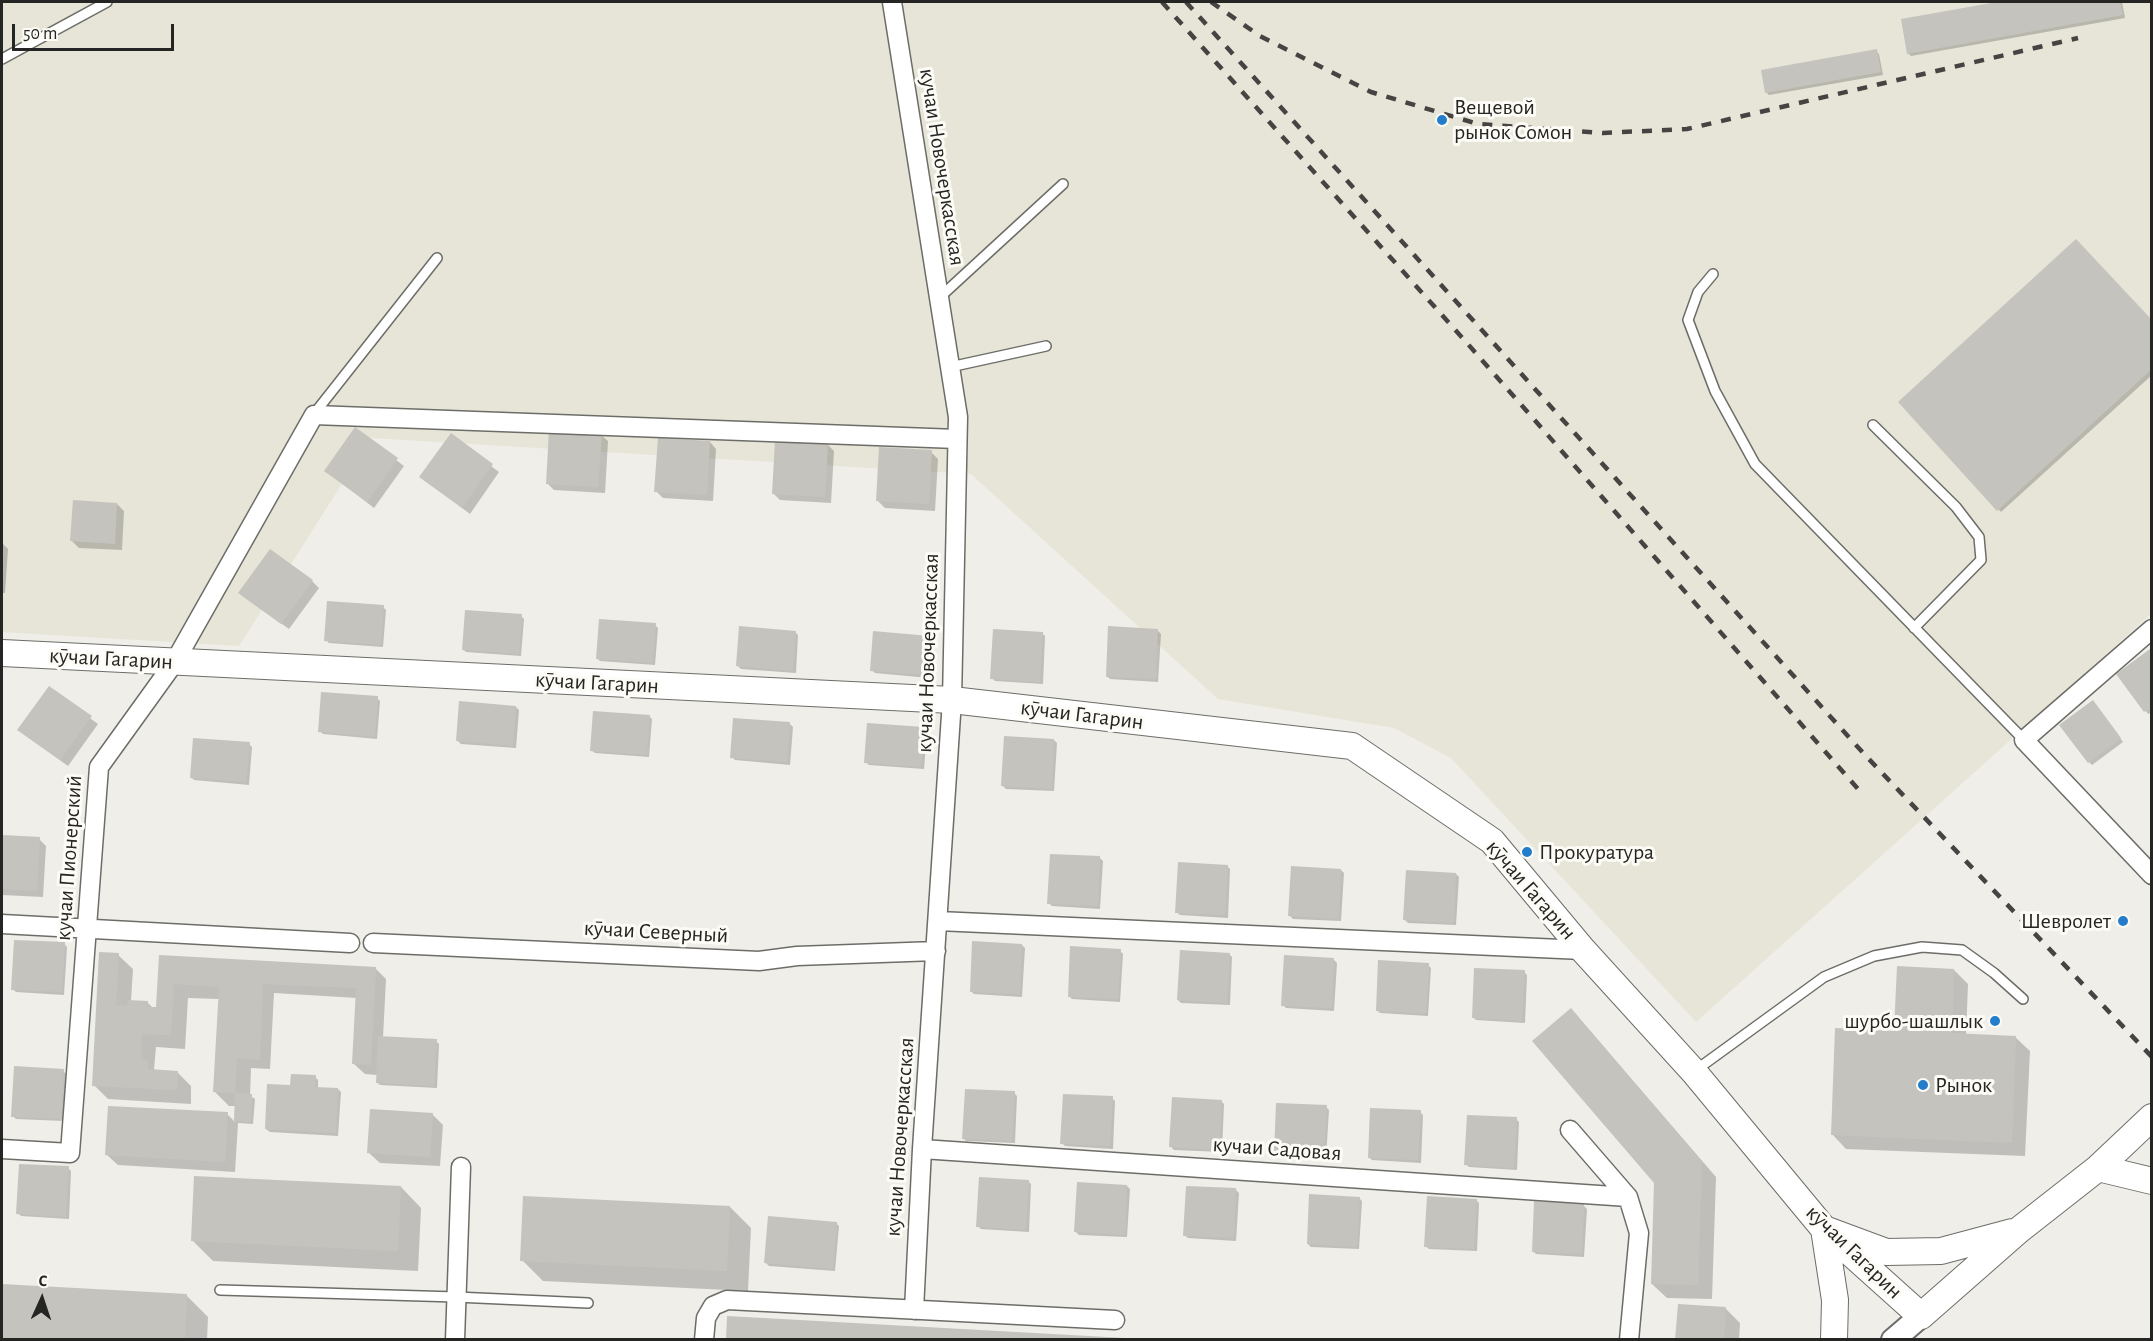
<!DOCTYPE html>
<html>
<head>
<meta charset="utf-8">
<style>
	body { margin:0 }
	#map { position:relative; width:2153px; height:1341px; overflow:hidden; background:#efeee9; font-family:"Alegreya Sans",sans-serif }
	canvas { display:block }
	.frame { position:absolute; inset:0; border:3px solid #252523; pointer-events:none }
	.north { position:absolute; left:12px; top:1269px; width:60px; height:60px; -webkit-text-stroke:4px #fcfbf6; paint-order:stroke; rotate:3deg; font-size:16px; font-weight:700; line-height:24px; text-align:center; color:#252523 }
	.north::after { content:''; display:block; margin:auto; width:21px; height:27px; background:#252523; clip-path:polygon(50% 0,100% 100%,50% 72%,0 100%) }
	.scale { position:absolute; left:12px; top:24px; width:162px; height:27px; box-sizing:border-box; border:3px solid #252523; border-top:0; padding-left:8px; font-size:18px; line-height:21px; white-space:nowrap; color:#252523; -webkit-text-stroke:4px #fcfbf6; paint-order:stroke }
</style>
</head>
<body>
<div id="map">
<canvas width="2153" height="1341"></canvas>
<div class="frame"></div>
<div class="north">С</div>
<div class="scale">50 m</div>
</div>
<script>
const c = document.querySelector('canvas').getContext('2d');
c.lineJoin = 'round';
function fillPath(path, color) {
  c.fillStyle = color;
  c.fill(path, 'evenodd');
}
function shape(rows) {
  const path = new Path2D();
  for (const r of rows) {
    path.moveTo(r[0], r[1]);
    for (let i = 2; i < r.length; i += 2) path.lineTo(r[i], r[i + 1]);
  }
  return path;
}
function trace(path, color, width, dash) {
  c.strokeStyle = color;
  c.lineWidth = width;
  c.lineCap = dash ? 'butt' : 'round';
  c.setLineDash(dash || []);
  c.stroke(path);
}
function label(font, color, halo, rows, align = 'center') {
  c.font = font + ' "Alegreya Sans",sans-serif';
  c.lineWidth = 6;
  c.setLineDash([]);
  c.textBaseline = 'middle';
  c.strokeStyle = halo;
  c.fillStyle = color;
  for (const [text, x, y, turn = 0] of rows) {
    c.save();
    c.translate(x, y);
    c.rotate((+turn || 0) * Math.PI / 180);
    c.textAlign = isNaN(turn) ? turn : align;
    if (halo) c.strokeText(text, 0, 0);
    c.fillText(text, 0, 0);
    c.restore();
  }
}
const built = shape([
	[2,2,2151,2,2151,614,1696,1022,1451,758,1394,728,1218,699,971,474,371,438,239,646,2,632]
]);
const shadow = shape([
	[2006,2,2122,2,2125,18,1911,56,1908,53,1902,20],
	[1876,51,1879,54,1883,75,1769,95,1766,92],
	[2152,322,2152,375,2001,512,1900,402],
	[356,430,404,466,374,508,326,471],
	[601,435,608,441,605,493,554,490,547,483],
	[451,436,499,472,470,514,421,477],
	[710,442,716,449,713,501,663,498,656,491],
	[827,444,834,451,831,503,780,500,773,493],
	[931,452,938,459,935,511,885,508,878,501],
	[117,504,124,511,122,550,79,548,72,541],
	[2,543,8,549,5,593,2,593],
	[312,581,319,588,289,629,247,599],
	[383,607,386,610,383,647,329,643,326,640],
	[521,616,524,619,521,656,466,652,463,649],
	[655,625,658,628,655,665,600,661,597,658],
	[1158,631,1161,634,1158,682,1110,679,1107,676],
	[795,632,798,635,796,673,741,669,738,666],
	[1042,633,1045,636,1043,684,995,681,992,678],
	[929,637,932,640,929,678,875,673,872,670],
	[2152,653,2152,712,2148,714,2118,674],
	[49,688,98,724,68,766,26,736],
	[377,698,380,701,377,739,323,734,320,731],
	[2096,705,2123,742,2092,765,2089,762],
	[516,707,519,710,516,748,461,744,458,741],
	[649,716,652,719,649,757,595,753,591,750],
	[790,724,793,727,790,765,735,760,732,757],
	[924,729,927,732,924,769,869,765,866,762],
	[1054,740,1057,743,1054,791,1006,789,1003,786],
	[249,744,252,747,249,785,194,780,191,777],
	[2,836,39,839,46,846,43,897,2,895],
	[1100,858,1103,861,1100,909,1052,906,1049,903],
	[1227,866,1230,869,1228,918,1180,915,1177,912],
	[1341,870,1344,873,1341,921,1293,919,1290,916],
	[1456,874,1459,877,1456,925,1408,923,1405,920],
	[64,944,67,947,64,995,16,992,13,989],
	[1022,945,1025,948,1022,997,974,994,971,991],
	[1120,951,1123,954,1120,1002,1072,999,1069,996],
	[1229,954,1232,957,1230,1005,1181,1003,1178,1000],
	[118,955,133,969,131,1001,147,1002,154,1009,158,1009,160,957,375,968,386,979,383,1038,436,1041,439,1044,437,1088,380,1085,377,1082,377,1075,365,1074,354,1064,357,998,274,993,270,1069,251,1068,250,1096,255,1099,253,1124,238,1123,235,1172,118,1165,107,1155,227,1114,235,1122,236,1106,229,1106,215,1092,219,999,188,998,185,1049,156,1047,154,1069,157,1071,177,1072,191,1086,191,1104,108,1099,94,1085],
	[1334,960,1337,963,1334,1011,1286,1008,1283,1005],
	[1428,965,1431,968,1428,1016,1380,1013,1377,1010],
	[1954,970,1968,984,1966,1035,2015,1037,2030,1051,2025,1156,1846,1149,1832,1134,1895,1032],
	[1524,972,1527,975,1525,1023,1476,1020,1473,1017],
	[1585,1025,1716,1177,1712,1299,1667,1298,1652,1284,1655,1183],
	[63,1071,66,1074,64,1121,16,1119,13,1116],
	[315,1077,318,1080,318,1088,338,1089,341,1092,338,1136,270,1132,266,1129,292,1087],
	[1014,1093,1017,1096,1015,1143,966,1141,963,1138],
	[1112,1098,1115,1101,1113,1149,1065,1146,1062,1143],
	[1221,1101,1224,1104,1222,1152,1174,1150,1171,1147],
	[1326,1107,1329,1110,1326,1158,1278,1155,1275,1152],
	[1420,1112,1423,1115,1421,1163,1372,1160,1369,1157],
	[432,1114,443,1125,440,1166,380,1163,369,1153],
	[1516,1119,1519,1122,1517,1170,1469,1167,1466,1164],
	[68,1168,71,1171,69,1219,21,1216,18,1213],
	[1028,1181,1031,1184,1029,1232,981,1229,978,1226],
	[1127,1186,1130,1189,1127,1237,1079,1235,1076,1232],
	[401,1187,421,1208,418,1271,213,1261,192,1240],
	[1236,1190,1239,1193,1236,1241,1188,1238,1185,1235],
	[1359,1198,1362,1201,1359,1249,1311,1247,1308,1244],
	[1476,1200,1479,1203,1477,1251,1429,1249,1426,1246],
	[1584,1206,1587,1209,1584,1257,1536,1254,1533,1251],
	[730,1207,751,1228,748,1291,543,1281,522,1260],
	[836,1223,839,1226,835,1271,769,1266,766,1263],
	[2,1286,187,1296,208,1317,207,1340,2,1340],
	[1726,1309,1740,1323,1739,1340,1677,1340]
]);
const building = shape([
	[1997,2,2120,2,2123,15,1907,54,1901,19],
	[1877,49,1881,72,1765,93,1761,70],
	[2076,239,2152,320,2152,369,1997,511,1898,402],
	[355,427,398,458,367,502,324,471],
	[549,430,602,433,598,487,546,484],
	[451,433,493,464,462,508,419,477],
	[658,438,710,441,707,495,654,492],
	[775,440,828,443,825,497,772,494],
	[879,447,932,450,929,504,876,501],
	[73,500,117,503,115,544,70,541],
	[270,549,313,580,281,624,238,593],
	[327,601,384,605,381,645,324,641],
	[465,610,522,614,519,654,462,650],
	[599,619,656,623,653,663,596,659],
	[739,626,796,631,793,671,736,666],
	[1108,626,1158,629,1156,679,1106,677],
	[993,629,1043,632,1040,682,990,679],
	[873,631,930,636,927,675,870,671],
	[2150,649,2152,651,2152,707,2144,712,2116,674],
	[49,686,92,716,60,760,17,730],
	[321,692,378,696,375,737,318,732],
	[2093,700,2121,738,2088,763,2059,725],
	[459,701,516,706,513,746,456,741],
	[593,711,650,715,647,755,590,751],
	[733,718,790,722,787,762,730,758],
	[867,723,924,727,921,767,864,763],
	[1004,736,1054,739,1052,789,1001,786],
	[193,738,250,742,246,782,190,778],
	[2,835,40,837,37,891,2,889],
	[1050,854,1100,856,1098,906,1047,904],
	[1178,862,1228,865,1225,915,1175,913],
	[1291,866,1341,869,1339,919,1288,916],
	[1406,870,1456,873,1454,923,1403,920],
	[14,940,65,942,62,992,11,990],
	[972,941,1022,944,1020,994,970,992],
	[1070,946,1121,949,1118,999,1068,997],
	[1180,950,1230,953,1227,1003,1177,1000],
	[99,952,119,953,116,1005,127,1006,128,1000,148,1001,148,1007,156,1007,159,955,376,967,371,1065,352,1064,356,988,263,984,260,1060,237,1058,235,1093,213,1092,219,987,174,984,171,1035,142,1034,141,1059,148,1060,148,1069,178,1071,177,1090,92,1086],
	[1284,955,1334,958,1332,1008,1281,1006],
	[1378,960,1429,963,1426,1013,1376,1011],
	[1897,966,1954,969,1952,1033,2016,1036,2012,1143,1831,1135,1835,1028,1894,1031],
	[1474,968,1525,970,1522,1021,1472,1018],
	[1571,1008,1702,1162,1698,1285,1651,1284,1654,1183,1532,1041],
	[378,1036,437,1039,434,1086,376,1083],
	[14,1066,64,1069,61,1119,11,1117],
	[291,1074,316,1075,315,1087,338,1088,336,1133,265,1129,267,1084,290,1085],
	[965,1089,1015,1091,1012,1141,962,1139],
	[235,1093,252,1094,251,1122,234,1121],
	[1063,1094,1113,1096,1110,1146,1060,1144],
	[1172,1097,1222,1100,1219,1150,1169,1147],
	[1276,1103,1327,1105,1324,1155,1274,1153],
	[108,1106,228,1112,225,1162,105,1155],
	[1370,1108,1421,1110,1418,1160,1368,1158],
	[370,1109,433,1113,430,1157,367,1153],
	[1467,1115,1517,1117,1514,1168,1464,1165],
	[19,1164,69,1166,66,1217,16,1214],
	[194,1176,401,1186,398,1251,191,1241],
	[979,1177,1029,1180,1026,1230,976,1227],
	[1077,1182,1127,1185,1125,1235,1074,1232],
	[1186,1186,1236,1188,1234,1238,1183,1236],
	[1309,1194,1360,1197,1357,1247,1307,1244],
	[523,1196,730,1206,727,1271,520,1261],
	[1427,1196,1477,1199,1474,1249,1424,1247],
	[1534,1201,1584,1204,1582,1254,1532,1252],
	[768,1216,837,1222,833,1269,764,1263],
	[2,1284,187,1294,185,1340,2,1340],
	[1678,1304,1726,1307,1724,1340,1675,1340],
	[727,1316,1125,1338,1125,1340,726,1340]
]);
const service = shape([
	[2,59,107,2],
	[1713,274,1698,292,1688,320,1715,391,1755,464,2024,740],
	[939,298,1063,184],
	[950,367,1046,346],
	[314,414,437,258],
	[1873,425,1956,507,1979,537,1981,560,1914,628],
	[1696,1070,1824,977,1874,956,1922,947,1962,950,1994,973,2023,999],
	[220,1290,456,1297,588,1303]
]);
const minor = shape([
	[892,2,958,417,952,700,922,1149,914,1310],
	[2152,629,2024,740,2152,875],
	[938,921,1583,950],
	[2,924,350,943],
	[373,943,759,961,797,956,936,951],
	[1570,1130,1628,1197,1639,1233,1629,1340],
	[2,1149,70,1153,99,767,174,663,314,415,957,439],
	[922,1149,1628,1197],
	[455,1340,461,1167],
	[704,1340,706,1318,713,1306,727,1300,1115,1320]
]);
const tertiary = shape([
	[1893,1340,1921,1316]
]);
const secondary = shape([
	[2,653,952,700,1352,746,1492,841,1583,950,1694,1072,1824,1229,1921,1316,2019,1230,2098,1168,2152,1117],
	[2098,1168,2152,1181],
	[1834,1340,1835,1300,1824,1229,1886,1252,1941,1251,2012,1232]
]);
const rail = shape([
	[1162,2,1467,343,1858,789],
	[1186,2,1865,755,2152,1057],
	[1211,2,1260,36,1371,92,1478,124,1603,133,1687,129,2078,38]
]);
const markers = [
	[1442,120,6,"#237dcb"],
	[1527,852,6,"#237dcb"],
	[2123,921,6,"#237dcb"],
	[1995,1021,6,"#237dcb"],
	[1923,1085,6,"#237dcb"]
];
const poiNames = [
	["Вещевой",1454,107],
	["рынок Сомон",1454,132],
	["Прокуратура",1539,852],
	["Шевролет",2111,921,"right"],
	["шурбо-шашлык",1983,1021,"right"],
	["Рынок",1935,1085]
];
const streetNames = [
	["кучаи Новочеркасская",942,167,81],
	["кучаи Новочеркасская",928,653,-88],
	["кӯчаи Гагарин",111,659,3],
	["кӯчаи Гагарин",597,683,3],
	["кӯчаи Гагарин",1082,715,7],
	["кучаи Пионерский",69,858,-86],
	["кӯчаи Гагарин",1531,890,49],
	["кӯчаи Северный",656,932,3],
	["кучаи Новочеркасская",900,1137,-86],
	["кучаи Садовая",1277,1149,4],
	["кӯчаи Гагарин",1854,1252,44]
];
fillPath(built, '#e6e5d8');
fillPath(shadow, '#0003');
fillPath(building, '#c4c3be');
trace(service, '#6d6d68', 12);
trace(minor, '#6d6d68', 21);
trace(tertiary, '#6d6d68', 26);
trace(secondary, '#6d6d68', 28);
trace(service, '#fff', 9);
trace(minor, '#fff', 18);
trace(tertiary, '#fff', 22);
trace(secondary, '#fff', 26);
trace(rail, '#454442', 4.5, [10, 10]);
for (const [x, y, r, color] of markers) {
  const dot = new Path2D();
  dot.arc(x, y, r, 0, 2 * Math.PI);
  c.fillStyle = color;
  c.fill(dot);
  trace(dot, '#fcfbf6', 2);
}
label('22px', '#252523', '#fcfbf6', poiNames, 'left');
label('22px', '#252523', '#fcfbf6', streetNames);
</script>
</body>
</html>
